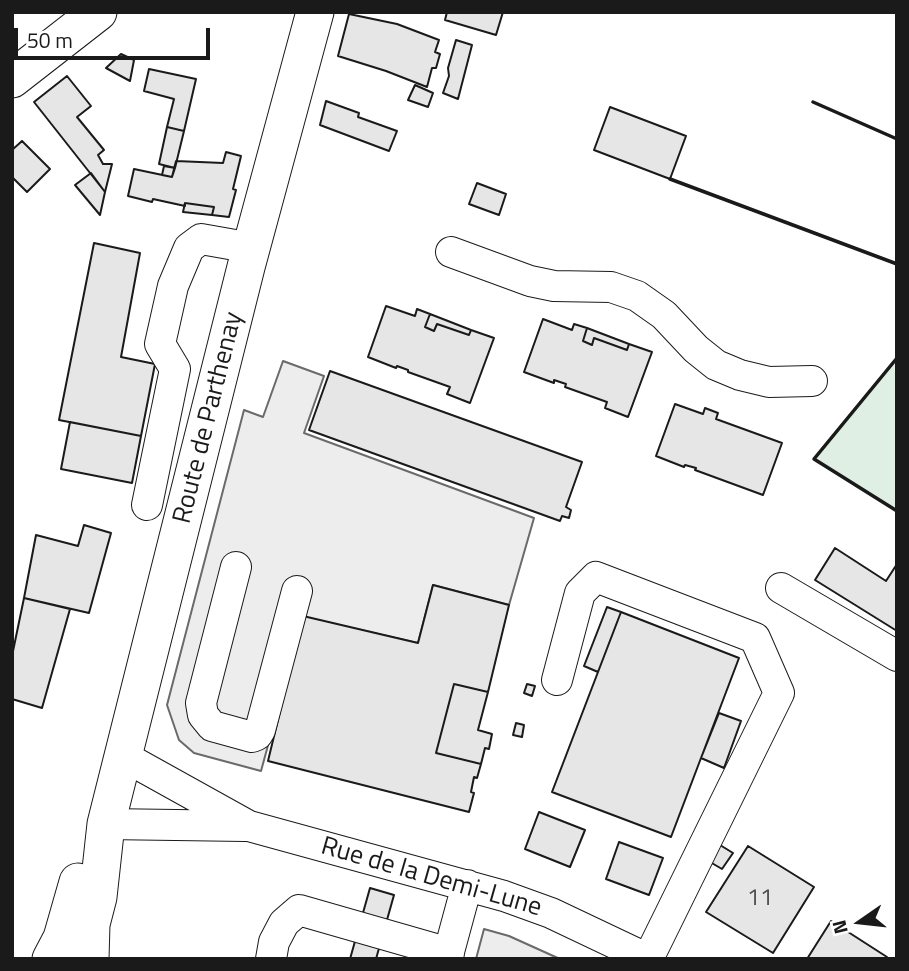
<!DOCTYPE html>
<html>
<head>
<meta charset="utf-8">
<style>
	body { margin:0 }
	#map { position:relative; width:909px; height:971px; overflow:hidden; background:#fff; font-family:"Titillium Web",sans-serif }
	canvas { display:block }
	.frame { position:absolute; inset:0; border:14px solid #1a1a1a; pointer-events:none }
	.north { position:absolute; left:825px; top:887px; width:70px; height:70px; -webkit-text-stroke:5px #fff; paint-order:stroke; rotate:256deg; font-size:19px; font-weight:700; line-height:28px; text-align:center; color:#1a1a1a }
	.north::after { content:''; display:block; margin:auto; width:24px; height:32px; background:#1a1a1a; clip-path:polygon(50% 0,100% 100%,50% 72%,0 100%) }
	.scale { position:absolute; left:14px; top:28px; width:196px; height:32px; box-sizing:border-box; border:4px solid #1a1a1a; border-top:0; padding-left:9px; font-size:21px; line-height:24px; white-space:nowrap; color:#1a1a1a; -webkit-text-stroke:5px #fff; paint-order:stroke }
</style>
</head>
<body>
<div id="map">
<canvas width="909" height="971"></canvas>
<div class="frame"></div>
<div class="north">N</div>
<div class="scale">50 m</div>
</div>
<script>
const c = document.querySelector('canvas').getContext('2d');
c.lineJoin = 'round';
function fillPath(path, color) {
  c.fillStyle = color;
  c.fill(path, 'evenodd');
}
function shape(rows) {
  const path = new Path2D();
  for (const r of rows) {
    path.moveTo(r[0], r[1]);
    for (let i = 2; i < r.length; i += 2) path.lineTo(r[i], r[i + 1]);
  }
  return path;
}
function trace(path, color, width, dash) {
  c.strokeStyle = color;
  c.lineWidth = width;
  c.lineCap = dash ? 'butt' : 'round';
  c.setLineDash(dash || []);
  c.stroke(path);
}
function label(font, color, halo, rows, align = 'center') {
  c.font = font + ' "Titillium Web",sans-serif';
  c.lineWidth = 5;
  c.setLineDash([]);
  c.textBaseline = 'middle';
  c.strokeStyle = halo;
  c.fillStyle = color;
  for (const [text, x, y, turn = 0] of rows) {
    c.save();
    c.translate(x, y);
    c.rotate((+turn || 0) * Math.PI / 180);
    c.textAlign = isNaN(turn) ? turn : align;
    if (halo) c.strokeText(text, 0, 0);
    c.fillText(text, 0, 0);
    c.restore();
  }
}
const green = shape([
	[897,358,897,511,814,459,897,358]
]);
const parking = shape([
	[283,361,324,376,304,433,534,518,509,605,433,585,418,643,303,617,261,771,194,753,179,740,167,705,244,410,263,417,283,361],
	[484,929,509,936,560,959,476,959,484,929]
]);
const building = shape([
	[447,12,503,12,496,35,445,20,447,12],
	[349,14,397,24,439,40,435,52,440,54,436,68,432,68,427,87,386,71,338,56,349,14],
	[456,40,472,45,458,99,443,93,449,76,448,68,456,40],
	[121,54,134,60,130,81,106,68,121,54],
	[149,69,196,79,184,131,167,127,174,99,144,91,149,69],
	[67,76,91,106,77,117,104,150,98,155,103,164,112,164,105,192,34,102,67,76],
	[415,85,433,93,428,107,408,100,415,85],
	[326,101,359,113,358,117,397,131,389,151,320,125,326,101],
	[610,107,686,136,670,179,594,150,610,107],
	[167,127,184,131,175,168,159,164,167,127],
	[22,141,50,169,27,192,12,177,12,150,22,141],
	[226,152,241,156,233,189,236,190,229,217,212,215,214,207,185,203,185,206,153,199,152,202,128,196,134,169,172,177,176,161,223,163,226,152],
	[164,166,175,168,172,177,162,175,164,166],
	[91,173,105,192,100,215,75,185,91,173],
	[477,183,506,194,499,215,469,204,477,183],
	[185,203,214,207,212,215,183,212,185,203],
	[94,243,140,253,121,357,155,364,141,436,59,420,94,243],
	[386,306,415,316,417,309,430,314,425,327,434,331,437,324,469,335,471,330,494,338,470,403,447,394,450,387,408,372,408,370,397,366,396,368,368,357,386,306],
	[430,314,471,330,469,335,437,324,434,331,425,327,430,314],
	[543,319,572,330,574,324,587,328,583,341,592,345,594,338,627,350,629,344,652,352,628,417,605,408,607,402,565,387,566,384,554,380,554,383,524,372,543,319],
	[587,328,629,344,627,350,594,338,592,345,583,341,587,328],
	[330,371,582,462,566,507,571,510,569,518,562,516,560,521,309,430,330,371],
	[675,404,703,414,705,408,718,413,716,419,782,443,763,495,695,470,696,468,685,465,684,467,656,456,675,404],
	[70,422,141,436,132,483,61,469,70,422],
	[84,525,111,533,89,613,24,598,36,535,78,546,84,525],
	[835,548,886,581,897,564,897,631,815,580,835,548],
	[433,585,509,605,488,692,454,684,436,753,481,764,477,778,474,777,471,792,474,793,469,812,268,761,303,616,418,643,433,585],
	[24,598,70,609,42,708,12,699,12,656,24,598],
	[607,607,621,612,598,672,584,666,607,607],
	[621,612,739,658,671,837,552,792,621,612],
	[454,684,488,692,478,730,492,734,489,749,485,748,481,764,436,753,454,684],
	[527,684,535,686,532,696,524,693,527,684],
	[719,713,741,721,724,768,701,758,719,713],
	[516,723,524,725,522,737,513,735,516,723],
	[539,812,585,830,570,867,525,849,539,812],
	[619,842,663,858,649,895,606,879,619,842],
	[720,845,733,853,722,869,710,862,720,845],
	[748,846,814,887,773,953,706,912,748,846],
	[370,888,394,895,376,959,350,959,370,888],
	[831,921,887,957,886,959,807,959,831,921]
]);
const minor = shape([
	[451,252,530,281,554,286,611,287,637,296,664,315,696,349,716,365,740,375,769,382,812,381],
	[147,505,175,369,160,344,173,286,189,248,201,239,252,248],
	[236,567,201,703,203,715,212,726,252,737,257,735,260,730,297,591],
	[781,588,897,656],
	[557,680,580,593,596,577,755,638,779,693,648,959],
	[123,756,249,826,504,896,551,913,648,959],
	[106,824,245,826],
	[271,959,274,942,284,923,299,910,449,953],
	[447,959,467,885]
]);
const major = shape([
	[12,79,98,12],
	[51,959,62,938,78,882],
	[90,959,91,924,98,897,106,824,246,267,315,12]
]);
const wall = shape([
	[813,102,897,139],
	[670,179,897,264],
	[897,358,814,459,897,511]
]);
const numberNames = [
	["11",760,899]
];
const streetNames = [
	["Route de Parthenay",209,418,-76],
	["Rue de la Demi-Lune",431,878,16]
];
fillPath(green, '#e0efe3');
trace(green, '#6a6a6a', 2);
fillPath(parking, '#ededed');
trace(parking, '#6a6a6a', 2);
fillPath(building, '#e6e6e6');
trace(building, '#1a1a1a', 2);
trace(minor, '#1a1a1a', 32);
trace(major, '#1a1a1a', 39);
trace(minor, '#fff', 30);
trace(major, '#fff', 37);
trace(wall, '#1a1a1a', 3.5);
label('23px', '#4d4d4d', null, numberNames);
label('26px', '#1a1a1a', '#fff', streetNames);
</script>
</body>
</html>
